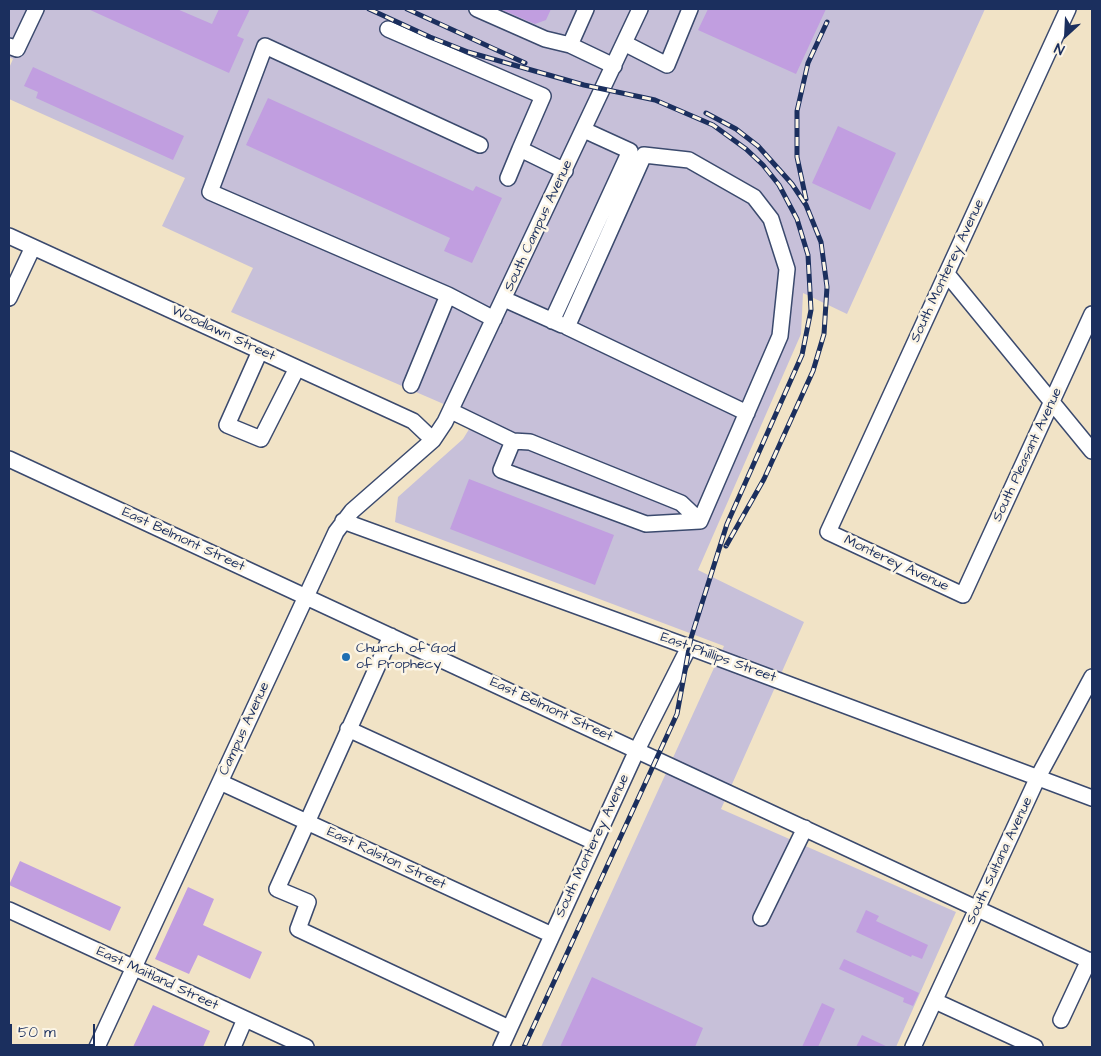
<!DOCTYPE html>
<html>
<head>
<meta charset="utf-8">
<style>
	body { margin:0 }
	#map { position:relative; width:1101px; height:1056px; overflow:hidden; background:#f1e3c6; font-family:"Architects Daughter",sans-serif }
	canvas { display:block }
	.frame { position:absolute; inset:0; border:10px solid #1b2f5e; pointer-events:none }
	.north { position:absolute; left:1041px; top:10px; width:50px; height:50px; -webkit-text-stroke:4px #fcf5e5; paint-order:stroke; rotate:205deg; font-size:14px; font-weight:700; line-height:20px; text-align:center; color:#1b2f5e }
	.north::after { content:''; display:block; margin:auto; width:18px; height:22px; background:#1b2f5e; clip-path:polygon(50% 0,100% 100%,50% 72%,0 100%) }
	.scale { position:absolute; left:10px; top:1024px; width:85px; height:22px; box-sizing:border-box; border:2px solid #1b2f5e; border-top:0; padding-left:6px; font-size:15px; line-height:18px; white-space:nowrap; color:#1b2f5e; -webkit-text-stroke:4px #fcf5e5; paint-order:stroke }
</style>
</head>
<body>
<div id="map">
<canvas width="1101" height="1056"></canvas>
<div class="frame"></div>
<div class="north">N</div>
<div class="scale">50 m</div>
</div>
<script>
const c = document.querySelector('canvas').getContext('2d');
c.lineJoin = 'round';
function fillPath(path, color) {
  c.fillStyle = color;
  c.fill(path, 'evenodd');
}
function shape(rows) {
  const path = new Path2D();
  for (const r of rows) {
    path.moveTo(r[0], r[1]);
    for (let i = 2; i < r.length; i += 2) path.lineTo(r[i], r[i + 1]);
  }
  return path;
}
function trace(path, color, width, dash) {
  c.strokeStyle = color;
  c.lineWidth = width;
  c.lineCap = dash ? 'butt' : 'round';
  c.setLineDash(dash || []);
  c.stroke(path);
}
function label(font, color, halo, rows, align = 'center') {
  c.font = font + ' "Architects Daughter",sans-serif';
  c.lineWidth = 5;
  c.setLineDash([]);
  c.textBaseline = 'middle';
  c.strokeStyle = halo;
  c.fillStyle = color;
  for (const [text, x, y, turn = 0] of rows) {
    c.save();
    c.translate(x, y);
    c.rotate((+turn || 0) * Math.PI / 180);
    c.textAlign = isNaN(turn) ? turn : align;
    if (halo) c.strokeText(text, 0, 0);
    c.fillText(text, 0, 0);
    c.restore();
  }
}
const industrial = shape([
	[9,9,985,9,847,314,803,293,801,334,698,570,804,622,721,809,956,912,896,1047,541,1047,724,646,395,522,398,497,463,439,476,418,231,312,253,268,162,226,185,178,9,99,9,68,13,59,9,57]
]);
const building = shape([
	[88,9,177,9,212,24,219,9,250,9,237,36,244,39,229,73],
	[500,9,551,9,546,20,535,24],
	[708,9,826,9,796,74,698,30],
	[33,67,184,136,173,160,36,98,38,92,24,86],
	[268,98,473,191,476,186,502,198,472,263,444,251,450,238,246,145],
	[838,126,896,153,870,210,812,183],
	[469,479,614,535,595,585,450,529],
	[20,861,121,907,110,931,9,885],
	[188,887,214,899,203,925,262,952,250,979,198,955,189,974,155,959],
	[866,910,879,916,876,921,928,945,922,959,912,955,911,957,856,932],
	[844,959,919,993,913,1006,903,1002,904,998,839,969],
	[592,977,703,1028,695,1047,560,1047],
	[822,1003,835,1009,818,1047,802,1047],
	[153,1005,210,1031,203,1047,133,1047],
	[862,1035,888,1047,856,1047]
]);
const minor = shape([
	[477,9,545,39,570,45,614,66],
	[1068,9,828,532,963,595,1092,314],
	[388,29,543,96,520,149],
	[624,43,667,65,690,9],
	[570,45,586,9],
	[9,46,17,49,36,9],
	[508,178,520,149,565,171],
	[9,236,413,421,433,440],
	[947,274,1092,451],
	[448,295,210,192,265,46,480,145],
	[9,298,33,247],
	[504,299,562,325],
	[552,321,630,151,584,130],
	[260,351,227,425,261,439,297,368],
	[411,385,448,295,494,319],
	[451,411,513,441,501,470,646,524,700,521,780,336,787,269,771,219,754,197,689,160,644,155,567,327,747,413],
	[513,441,530,442,681,503,700,521],
	[9,459,1092,962],
	[343,521,689,647,1092,798],
	[391,636,277,889,308,902,298,929,509,1028],
	[348,729,594,842],
	[220,782,552,935],
	[9,910,306,1047],
	[761,918,805,828],
	[935,1001,1035,1047],
	[1061,1020,1089,960],
	[97,1047,336,532,352,511,433,440,445,422,640,9],
	[233,1047,245,1019],
	[501,1047,637,750,689,647],
	[913,1047,1038,777,1092,677]
]);
const rail = shape([
	[369,9,430,37,468,52,584,85,655,100,713,125,746,149,763,165,779,185,797,219,808,255,811,310,802,355,727,524,691,638,677,714,524,1047],
	[407,9,525,63],
	[706,113,736,129,758,146,792,184,806,205,821,242,827,287,824,334,813,371,764,479,726,546],
	[806,199,797,157,797,111,808,63,827,22]
]);
const markers = [
	[346,657,5,"#1f6fb2"]
];
const streetNames = [
	["South Campus Avenue",539,226,-65],
	["South Monterey Avenue",948,271,-65],
	["Woodlawn Street",223,334,25],
	["South Pleasant Avenue",1028,455,-65],
	["East Belmont Street",183,540,25],
	["Monterey Avenue",896,564,25],
	["East Phillips Street",718,658,20],
	["East Belmont Street",551,710,25],
	["Campus Avenue",245,729,-65],
	["South Monterey Avenue",593,846,-65],
	["East Ralston Street",386,859,25],
	["South Sultana Avenue",1000,861,-65],
	["East Maitland Street",157,979,25]
];
const poiNames = [
	["Church of God",356,649],
	["of Prophecy",356,665]
];
fillPath(industrial, '#c7c0d9');
fillPath(building, '#c19ee0');
trace(minor, '#3b4a6e', 18);
trace(minor, '#fff', 15);
trace(rail, '#1b2f5e', 5);
trace(rail, '#fcf5e5', 3, [9]);
for (const [x, y, r, color] of markers) {
  const dot = new Path2D();
  dot.arc(x, y, r, 0, 2 * Math.PI);
  c.fillStyle = color;
  c.fill(dot);
  trace(dot, '#fcf5e5', 2);
}
label('14px', '#1b2f5e', '#fcf5e5', streetNames);
label('14px', '#1b2f5e', '#fcf5e5', poiNames, 'left');
</script>
</body>
</html>
